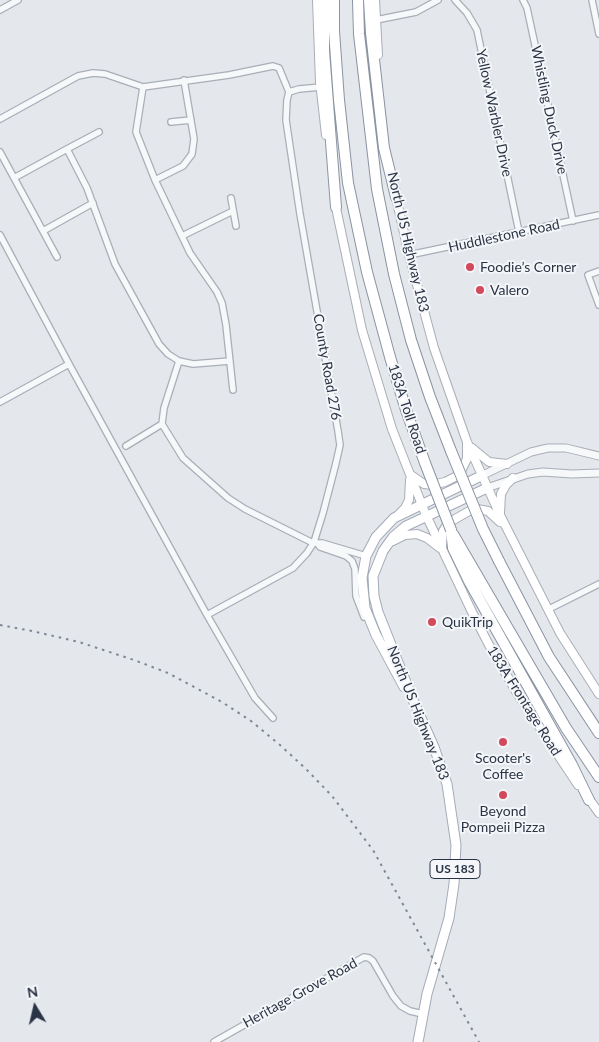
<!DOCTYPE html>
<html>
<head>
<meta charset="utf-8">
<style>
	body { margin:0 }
	#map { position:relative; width:599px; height:1042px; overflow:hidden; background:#e4e7ec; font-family:Lato,sans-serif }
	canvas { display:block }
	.north { position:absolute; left:10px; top:982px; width:50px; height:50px; -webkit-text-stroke:4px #f4f6f9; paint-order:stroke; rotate:351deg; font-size:14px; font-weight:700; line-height:20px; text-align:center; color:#2b3445 }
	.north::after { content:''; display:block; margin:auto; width:18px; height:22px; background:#2b3445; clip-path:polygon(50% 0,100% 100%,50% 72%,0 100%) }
</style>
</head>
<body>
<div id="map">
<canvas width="599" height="1042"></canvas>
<div class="north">N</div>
</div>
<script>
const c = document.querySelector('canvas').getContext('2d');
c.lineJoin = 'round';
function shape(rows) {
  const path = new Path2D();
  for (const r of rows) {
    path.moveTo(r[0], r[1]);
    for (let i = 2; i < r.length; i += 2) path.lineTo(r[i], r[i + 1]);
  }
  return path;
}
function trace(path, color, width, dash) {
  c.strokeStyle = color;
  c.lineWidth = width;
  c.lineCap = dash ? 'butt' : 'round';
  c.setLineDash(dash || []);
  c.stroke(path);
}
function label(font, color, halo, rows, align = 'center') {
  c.font = font + ' Lato,sans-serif';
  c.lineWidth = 4;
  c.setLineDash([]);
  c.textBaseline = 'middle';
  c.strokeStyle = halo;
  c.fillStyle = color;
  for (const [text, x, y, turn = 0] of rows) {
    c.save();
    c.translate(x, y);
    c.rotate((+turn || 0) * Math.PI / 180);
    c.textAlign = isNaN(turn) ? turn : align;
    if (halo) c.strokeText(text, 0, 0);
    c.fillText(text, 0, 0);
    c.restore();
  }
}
const minor = shape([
	[455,0,467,13,477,30,519,232],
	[523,0,527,8,573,221],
	[592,0,599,34],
	[0,10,18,0],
	[376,20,416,12,438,0],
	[143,87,136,132,155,180,190,253,217,292,222,303,226,325,233,390],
	[0,119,78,76,93,73,105,74,143,87,229,75,273,66,279,68,289,92],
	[171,122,191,120],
	[67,149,99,132],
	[0,152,57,257],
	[14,178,67,149,87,188,115,264,159,344,168,354,179,361,193,364,230,361],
	[155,180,183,166,192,154,194,139,184,80],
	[231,198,236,226],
	[43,231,93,203],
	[0,235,69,364,207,615,255,698,273,718],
	[182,236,233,211],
	[409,255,599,215],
	[599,271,588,275,599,305],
	[179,361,164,408,162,424,183,458,228,498,245,509,313,543,322,543,366,556],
	[0,402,69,364],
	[126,446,162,424],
	[318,544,320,547,346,556,352,561,355,569,356,596,364,617],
	[549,609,599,584],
	[207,615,293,568,307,553,314,542,323,513,336,463,340,445,338,431,300,214,286,120,287,100,289,92,299,89,321,87],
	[214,1042,364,957,369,958,373,961,393,996,401,1006,410,1011,423,1014]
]);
const tertiary = shape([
	[481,476,531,452,548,448,566,448,599,456],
	[487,488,528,474,543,472,572,474,599,473]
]);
const secondary = shape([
	[317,0,320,82,326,135],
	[375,0,378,55],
	[395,193,409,255,434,348,467,442,500,515,560,633,599,694],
	[335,203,362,330,392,429,426,515,472,612,489,645,517,693,578,785],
	[472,448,489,462,507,464],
	[411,475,424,484,432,485,445,482,459,475,467,459,467,444],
	[500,513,501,494,506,485,513,478],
	[398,515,405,508,409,500,410,480],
	[393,541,405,535,417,534,427,538,440,548],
	[442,547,443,531,448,523,471,510,477,509,488,511,500,522],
	[587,796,599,813]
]);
const primary = shape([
	[404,687,376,635,365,608,362,578,366,556,376,537,394,518,481,476],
	[418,1042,427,994,449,918,454,884,456,845,447,784,434,747,413,700,378,612,374,596,373,576,383,551,393,537,406,526,487,488]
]);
const motorway = shape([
	[324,0,324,51,336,207],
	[334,0,334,31,339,100,348,183,367,272,390,357,406,410,425,463],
	[358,0,359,34,377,189,394,274,411,340,430,397,451,451],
	[369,0,371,33,384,148,396,197],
	[451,530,453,548,469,581,572,765,589,800],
	[453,534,566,728,599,777],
	[499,561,549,657,599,733]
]);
const rail = shape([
	[0,625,32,631,79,642,134,660,168,673,222,702,251,721,280,745,306,769,332,796,373,850,479,1042]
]);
const motorwayBridge = shape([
	[451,451,483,529,499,561],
	[425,463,451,530]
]);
const markers = [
	[470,267,5,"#d1495b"],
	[480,290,5,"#d1495b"],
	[432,622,5,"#d1495b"],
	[503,742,5,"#d1495b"],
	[503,795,5,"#d1495b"]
];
const shields = [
	[455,869,50]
];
const shieldNames = [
	["US 183",455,869]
];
const streetNames = [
	["Whistling Duck Drive",549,110,78],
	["Yellow Warbler Drive",494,113,78],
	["Huddlestone Road",504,236,-12],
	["North US Highway 183",408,242,77],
	["County Road 276",327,367,80],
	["183A Toll Road",407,409,72],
	["183A Frontage Road",524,701,58],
	["North US Highway 183",418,713,68],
	["Heritage Grove Road",300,993,-29]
];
const poiNames = [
	["Foodie’s Corner",480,267],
	["Valero",490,290],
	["QuikTrip",442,622],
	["Scooter's",503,758,"center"],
	["Coffee",503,774,"center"],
	["Beyond",503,811,"center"],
	["Pompeii Pizza",503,827,"center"]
];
trace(minor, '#a9aeb7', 8);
trace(tertiary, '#a9aeb7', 9);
trace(secondary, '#a9aeb7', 10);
trace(primary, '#a3abb8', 11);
trace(motorway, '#8b94a3', 12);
trace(minor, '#f7f8fa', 5.5);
trace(tertiary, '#f7f8fa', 7);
trace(secondary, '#fff', 8);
trace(primary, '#fff', 9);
trace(motorway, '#fff', 10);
trace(rail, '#7d8696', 2, [2.5, 5]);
trace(motorwayBridge, '#8b94a3', 12, []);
trace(motorwayBridge, '#fff', 10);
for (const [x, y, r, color] of markers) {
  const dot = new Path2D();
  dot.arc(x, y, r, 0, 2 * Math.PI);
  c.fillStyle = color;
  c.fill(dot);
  trace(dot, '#f4f6f9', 2);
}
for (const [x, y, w] of shields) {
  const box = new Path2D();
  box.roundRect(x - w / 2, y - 9.5, w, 19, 4);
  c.fillStyle = '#f4f6f9';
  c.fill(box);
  trace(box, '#2b3445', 1);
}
label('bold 12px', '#2b3445', null, shieldNames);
label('14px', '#2b3445', '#f4f6f9', streetNames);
label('14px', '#2b3445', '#f4f6f9', poiNames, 'left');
</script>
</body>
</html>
